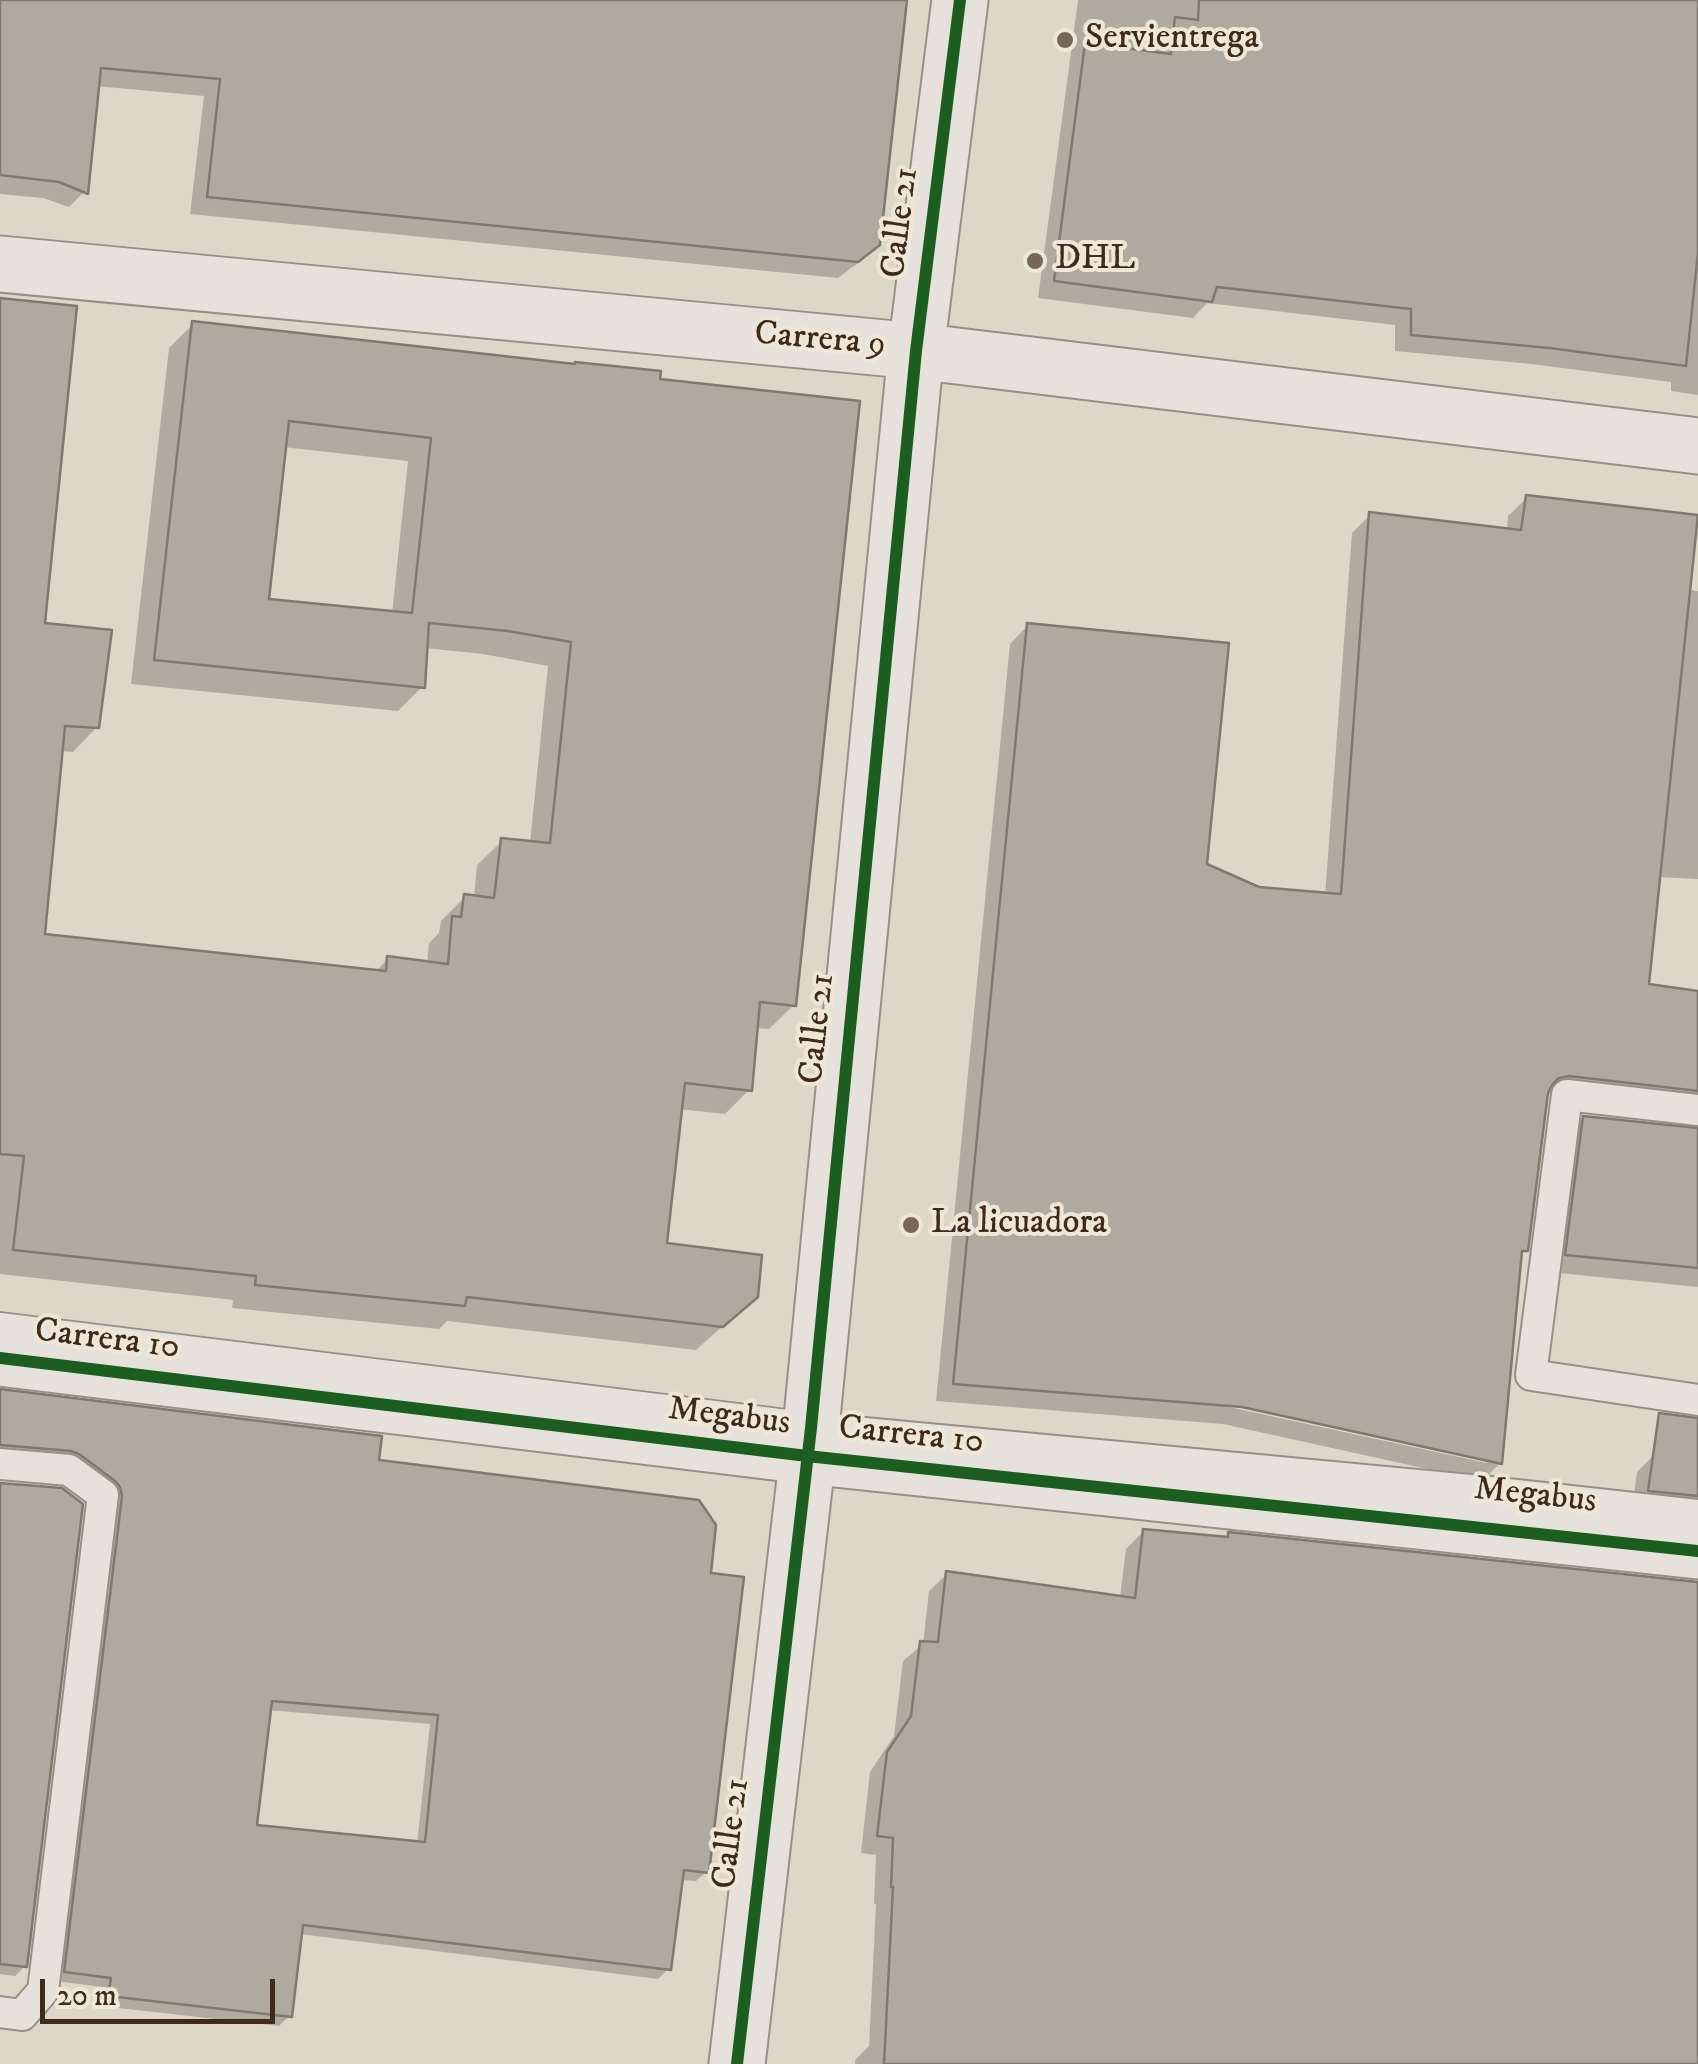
<!DOCTYPE html>
<html>
<head>
<meta charset="utf-8">
<style>
	body { margin:0 }
	#map { position:relative; width:1698px; height:2064px; overflow:hidden; background:#ddd6c9; font-family:"IM FELL DW Pica",serif }
	canvas { display:block }
	.scale { position:absolute; left:40px; top:1979px; width:235px; height:45px; box-sizing:border-box; border:5px solid #3f2b1c; border-top:0; padding-left:12px; font-size:30px; line-height:35px; white-space:nowrap; color:#3f2b1c; -webkit-text-stroke:8px #eee7d7; paint-order:stroke }
</style>
</head>
<body>
<div id="map">
<canvas width="1698" height="2064"></canvas>
<div class="scale">20 m</div>
</div>
<script>
const c = document.querySelector('canvas').getContext('2d');
c.lineJoin = 'round';
function fillPath(path, color) {
  c.fillStyle = color;
  c.fill(path, 'evenodd');
}
function shape(rows) {
  const path = new Path2D();
  for (const r of rows) {
    path.moveTo(r[0], r[1]);
    for (let i = 2; i < r.length; i += 2) path.lineTo(r[i], r[i + 1]);
  }
  return path;
}
function trace(path, color, width, dash) {
  c.strokeStyle = color;
  c.lineWidth = width;
  c.lineCap = dash ? 'butt' : 'round';
  c.setLineDash(dash || []);
  c.stroke(path);
}
function label(font, color, halo, rows, align = 'center') {
  c.font = font + ' "IM FELL DW Pica",serif';
  c.lineWidth = 8;
  c.setLineDash([]);
  c.textBaseline = 'middle';
  c.strokeStyle = halo;
  c.fillStyle = color;
  for (const [text, x, y, turn = 0] of rows) {
    c.save();
    c.translate(x, y);
    c.rotate((+turn || 0) * Math.PI / 180);
    c.textAlign = isNaN(turn) ? turn : align;
    if (halo) c.strokeText(text, 0, 0);
    c.fillText(text, 0, 0);
    c.restore();
  }
}
const shadow = shape([
	[0,0,905,0,877,244,859,262,838,278,190,214,204,96,96,86,86,190,69,207,43,198,0,194],
	[1078,0,1698,0,1698,395,1671,391,1671,382,1531,364,1395,351,1395,325,1207,303,1193,318,1038,298],
	[0,301,42,625,97,727,73,752,60,751,42,936,375,972,388,959,427,964,429,943,439,933,441,921,465,897,474,898,477,865,502,841,530,843,548,666,483,654,425,648,422,687,398,711,131,684,169,348,193,324,574,367,794,1005,769,1029,755,1028,749,1090,725,1114,679,1109,665,1245,756,1296,696,1350,447,1321,439,1329,232,1308,233,1300,0,1274],
	[283,447,408,461,392,614,267,601],
	[1527,498,1688,590,1698,591,1698,879,1658,877,1646,987,1698,993,1698,1122,1681,1108,1546,1094,1526,1250,1519,1257,1500,1463,1482,1481,1223,1424,936,1401,1010,644,1028,625,1205,866,1258,890,1325,896,1352,533,1370,515,1507,531,1508,516],
	[1230,1402,1487,1458,1487,1463,1229,1407],
	[1584,1118,1698,1131,1698,1287,1549,1272,1566,1136],
	[0,1392,376,1462,708,1575,706,1872,696,1881,680,1880,668,1969,658,1979,300,1934,289,2016,279,2026,100,2006,102,1987,56,1981,111,1497,0,1455],
	[268,1710,430,1724,417,1844,254,1827],
	[1655,1454,1698,1458,1698,1526,1632,1508,1637,1472],
	[0,1485,25,1966,15,1976,0,1974],
	[1144,1531,1224,1539,1228,1535,1698,1584,1698,2064,855,2064,855,2060,869,2046,876,1904,874,1904,876,1855,861,1853,870,1772,894,1736,903,1661,923,1644,929,1591,947,1574,1120,1598,1126,1549]
]);
const building = shape([
	[0,0,907,0,880,245,858,262,207,197,220,79,101,68,88,194,59,182,0,175,0,0],
	[1199,0,1698,0,1698,253,1686,366,1549,348,1411,335,1411,309,1217,287,1212,302,1054,281,1085,43,1171,54,1175,17,1198,20,1199,0],
	[0,298,77,306,45,623,112,630,99,728,65,726,45,934,386,971,387,956,448,964,452,916,461,917,464,894,494,898,501,838,550,843,571,642,508,631,429,623,425,688,154,660,192,321,575,364,575,362,661,371,660,379,860,401,796,1006,760,1002,752,1091,685,1083,667,1243,762,1255,758,1297,723,1327,467,1297,465,1306,255,1285,256,1276,13,1250,24,1156,0,1154,0,298],
	[289,421,431,438,412,613,269,599,289,421],
	[1526,495,1698,515,1649,984,1698,991,1698,1091,1569,1076,1559,1078,1552,1085,1548,1093,1528,1251,1522,1251,1502,1464,1242,1407,953,1384,1027,623,1229,643,1207,864,1259,887,1341,894,1369,512,1521,530,1526,495],
	[1583,1116,1698,1128,1698,1268,1565,1255,1583,1116],
	[0,1389,382,1436,379,1460,699,1500,716,1525,711,1573,744,1577,709,1873,684,1870,671,1970,303,1925,292,2017,108,1996,111,1978,64,1972,122,1496,120,1487,115,1481,79,1454,71,1451,0,1445,0,1389],
	[272,1701,438,1715,425,1842,257,1825,272,1701],
	[1659,1413,1698,1418,1698,1496,1648,1491,1659,1413],
	[0,1483,62,1488,83,1504,27,1967,0,1964,0,1483],
	[1143,1529,1228,1537,1228,1532,1698,1582,1698,2064,884,2064,893,1887,891,1887,893,1838,877,1836,887,1752,911,1716,920,1641,938,1642,946,1571,1135,1598,1143,1529]
]);
const service = shape([
	[1698,1110,1567,1095,1531,1375,1698,1400],
	[0,1328,811,1428,1481,1491,1698,1515],
	[0,1464,69,1470,103,1495,43,1991,22,2015,0,2012]
]);
const minor = shape([
	[0,264,916,351,1698,446],
	[0,1358,807,1456,1698,1551],
	[737,2064,811,1428,916,351,960,0]
]);
const cycleway = shape([
	[0,1358,807,1456,1698,1551],
	[737,2064,811,1428,916,351,960,0]
]);
const markers = [
	[1065,40,10,"#766759"],
	[1035,261,10,"#766759"],
	[911,1225,10,"#766759"]
];
const poiNames = [
	["Servientrega",1085,40],
	["DHL",1055,261],
	["La licuadora",931,1225]
];
const streetNames = [
	["Calle 21",902,223,-83],
	["Carrera 9",820,341,5],
	["Calle 21",819,1029,-84],
	["Carrera 10",107,1341,7],
	["Megabus",729,1418,7],
	["Carrera 10",911,1437,6],
	["Megabus",1535,1497,6],
	["Calle 21",733,1834,-83]
];
fillPath(shadow, '#0003');
fillPath(building, '#afa99f');
trace(building, '#807970', 2.5);
trace(service, '#979086', 34);
trace(minor, '#979086', 59);
trace(service, '#e6e2db', 30);
trace(minor, '#e6e2db', 55);
trace(cycleway, '#1b5e20', 12);
for (const [x, y, r, color] of markers) {
  const dot = new Path2D();
  dot.arc(x, y, r, 0, 2 * Math.PI);
  c.fillStyle = color;
  c.fill(dot);
  trace(dot, '#eee7d7', 4);
}
label('35px', '#3f2b1c', '#eee7d7', poiNames, 'left');
label('35px', '#3f2b1c', '#eee7d7', streetNames);
</script>
</body>
</html>
